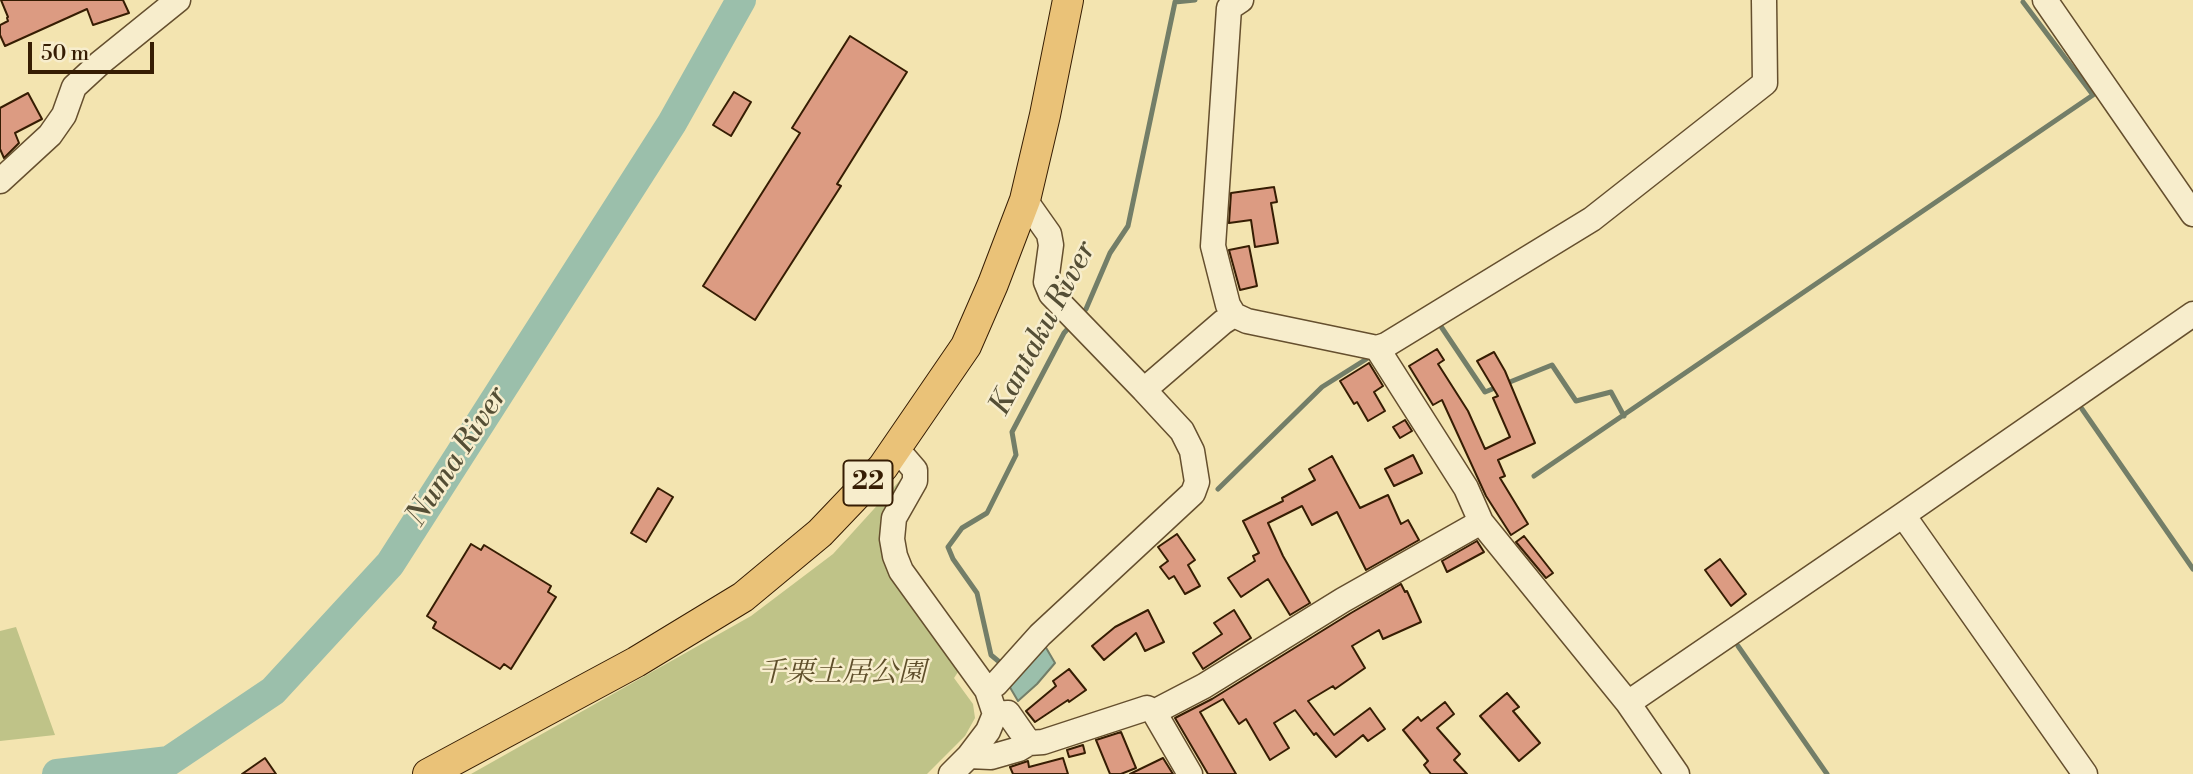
<!DOCTYPE html>
<html>
<head>
<meta charset="utf-8">
<style>
	body { margin:0 }
	#map { position:relative; width:2193px; height:774px; overflow:hidden; background:#f3e4b0; font-family:"Libre Bodoni",serif }
	canvas { display:block }
	.scale { position:absolute; left:28px; top:42px; width:126px; height:32px; box-sizing:border-box; border:4px solid #361d03; border-top:0; padding-left:9px; font-size:21px; line-height:24px; white-space:nowrap; color:#361d03; -webkit-text-stroke:5px #f7edcc; paint-order:stroke }
</style>
</head>
<body>
<div id="map">
<canvas width="2193" height="774"></canvas>
<div class="scale">50 m</div>
</div>
<script>
const c = document.querySelector('canvas').getContext('2d');
c.lineJoin = 'round';
function fillPath(path, color) {
  c.fillStyle = color;
  c.fill(path, 'evenodd');
}
function shape(rows) {
  const path = new Path2D();
  for (const r of rows) {
    path.moveTo(r[0], r[1]);
    for (let i = 2; i < r.length; i += 2) path.lineTo(r[i], r[i + 1]);
  }
  return path;
}
function trace(path, color, width, dash) {
  c.strokeStyle = color;
  c.lineWidth = width;
  c.lineCap = dash ? 'butt' : 'round';
  c.setLineDash(dash || []);
  c.stroke(path);
}
function label(font, color, halo, rows, align = 'center') {
  c.font = font + ' "Libre Bodoni","Noto Serif JP",serif';
  c.lineWidth = 5;
  c.setLineDash([]);
  c.textBaseline = 'middle';
  c.strokeStyle = halo;
  c.fillStyle = color;
  for (const [text, x, y, turn = 0] of rows) {
    c.save();
    c.translate(x, y);
    c.rotate((+turn || 0) * Math.PI / 180);
    c.textAlign = isNaN(turn) ? turn : align;
    if (halo) c.strokeText(text, 0, 0);
    c.fillText(text, 0, 0);
    c.restore();
  }
}
const green = shape([
	[903,477,908,484,885,557,960,669,954,678,973,704,975,718,965,736,927,774,471,774,751,616,833,554],
	[16,627,55,735,0,741,0,631]
]);
const water = shape([
	[1045,646,1055,663,1037,684,1018,701,1008,684,1045,646]
]);
const stream = shape([
	[1082,314,1086,309,1110,253,1128,226,1175,2,1195,0],
	[1436,326,1440,325,1485,392,1552,365,1576,401,1611,392,1624,416],
	[2082,409,2193,569],
	[1534,476,2093,95,2023,2],
	[1218,489,1322,387,1368,358],
	[1738,646,1827,774],
	[1003,665,991,655,977,593,953,559,948,547,962,528,987,513,1016,455,1012,432,1064,333,1072,324]
]);
const river = shape([
	[57,774,169,761,273,691,390,564,672,123,741,0]
]);
const building = shape([
	[1,0,123,0,129,13,93,25,87,9,5,46,0,35,0,25,8,21,7,18,8,17,1,0],
	[850,36,907,72,837,184,841,186,755,320,703,286,800,133,792,128,850,36],
	[734,92,751,102,731,136,713,125,734,92],
	[28,93,42,119,15,133,19,143,4,158,0,149,0,108,28,93],
	[1274,187,1277,202,1271,203,1278,243,1255,247,1251,220,1229,223,1231,193,1274,187],
	[1249,246,1257,286,1240,290,1229,250,1249,246],
	[1437,349,1444,360,1438,364,1468,411,1485,449,1510,437,1493,398,1498,396,1477,361,1494,352,1505,371,1535,443,1498,460,1505,476,1500,478,1528,524,1511,535,1486,496,1442,400,1433,405,1409,366,1437,349],
	[1369,363,1383,386,1374,392,1385,411,1368,421,1357,402,1354,404,1340,381,1369,363],
	[1405,420,1412,431,1400,438,1393,427,1405,420],
	[1413,455,1422,473,1394,486,1385,469,1413,455],
	[1332,456,1360,508,1388,495,1401,524,1408,520,1419,540,1366,570,1337,512,1312,525,1302,506,1268,523,1283,556,1310,603,1290,615,1268,579,1241,597,1228,578,1255,561,1253,556,1259,553,1243,521,1283,501,1282,498,1315,480,1309,469,1332,456],
	[658,488,673,497,646,542,631,533,658,488],
	[1177,534,1195,560,1188,565,1200,586,1185,594,1174,576,1169,579,1160,567,1168,561,1158,547,1177,534],
	[1524,536,1553,573,1546,578,1516,542,1524,536],
	[1477,541,1484,552,1447,572,1442,561,1477,541],
	[471,544,481,550,484,545,551,586,548,592,556,597,511,669,504,664,500,669,433,628,436,622,427,616,471,544],
	[1720,559,1746,594,1731,606,1705,570,1720,559],
	[1401,584,1405,592,1407,591,1421,622,1383,639,1379,630,1352,646,1365,668,1335,689,1333,686,1308,701,1334,735,1370,708,1385,729,1368,741,1363,735,1336,757,1316,733,1314,735,1295,710,1274,723,1289,748,1270,760,1246,719,1239,724,1223,699,1200,712,1236,774,1208,774,1175,718,1212,699,1351,613,1401,584],
	[1148,610,1164,642,1145,651,1136,633,1104,660,1092,646,1115,627,1148,610],
	[1234,610,1251,638,1203,669,1193,653,1222,634,1214,623,1234,610],
	[1069,669,1086,690,1069,702,1068,700,1035,722,1026,711,1056,686,1053,681,1069,669],
	[1507,693,1519,707,1513,711,1540,743,1519,761,1480,716,1507,693],
	[1445,702,1454,714,1437,728,1460,754,1454,760,1467,774,1431,774,1424,765,1428,761,1403,730,1418,717,1421,721,1445,702],
	[1121,732,1136,768,1121,774,1110,774,1096,740,1121,732],
	[1083,745,1085,753,1069,757,1067,750,1083,745],
	[265,758,276,774,242,774,265,758],
	[1063,758,1068,774,1013,774,1010,767,1028,761,1029,767,1063,758],
	[1163,758,1173,774,1130,774,1163,758]
]);
const minor = shape([
	[2045,0,2193,214],
	[0,181,50,135,64,115,74,87,100,63,178,0],
	[1025,200,1049,234,1051,245,1046,282,1051,294,1144,390,1223,322,1234,315,1247,321,1377,348,1386,345,1592,219,1765,83,1764,0],
	[1234,315,1228,305,1213,246,1229,8,1241,0],
	[1377,348,1466,488,1481,522,1628,703,1677,774],
	[896,448,915,470,915,481,894,518,892,539,895,556,901,571,987,690,995,714,988,731,969,756,951,774],
	[1903,515,2085,774],
	[987,690,996,684,1040,635,1193,493,1197,482,1192,451,1182,431,1144,390],
	[1628,703,1903,515,2193,314],
	[1154,712,1204,686,1343,600,1481,522],
	[995,714,1008,713,1029,743,1043,742,1147,708,1154,712,1190,774],
	[969,756,991,757,1019,749,1029,743]
]);
const major = shape([
	[428,774,636,662,743,597,820,533,883,467,966,346,993,284,1025,200,1045,115,1068,0]
]);
const shields = [
	[868,483,49]
];
const shieldNames = [
	["22",868,483]
];
const parkNames = [
	["千栗土居公園",842,674]
];
const waterNames = [
	["Kantaku River",1044,329,-62],
	["Numa River",458,457,-57]
];
fillPath(green, '#bfc388');
fillPath(water, '#9bbfab');
trace(water, '#737e68', 2);
trace(stream, '#737e68', 5);
trace(river, '#9bbfab', 30);
fillPath(building, '#dc9b82');
trace(building, '#361d03', 2);
trace(minor, '#654f2e', 27);
trace(major, '#361d03', 32);
trace(minor, '#f7edcc', 24);
trace(major, '#eac278', 30);
for (const [x, y, w] of shields) {
  const box = new Path2D();
  box.roundRect(x - w / 2, y - 22.5, w, 45, 5);
  c.fillStyle = '#f7edcc';
  c.fill(box);
  trace(box, '#361d03', 2);
}
label('bold 26px', '#361d03', null, shieldNames);
label('italic 28px', '#5f4f2b', '#f7edcc', parkNames);
label('italic 30px', '#544e35', '#f7edcc', waterNames);
</script>
</body>
</html>
